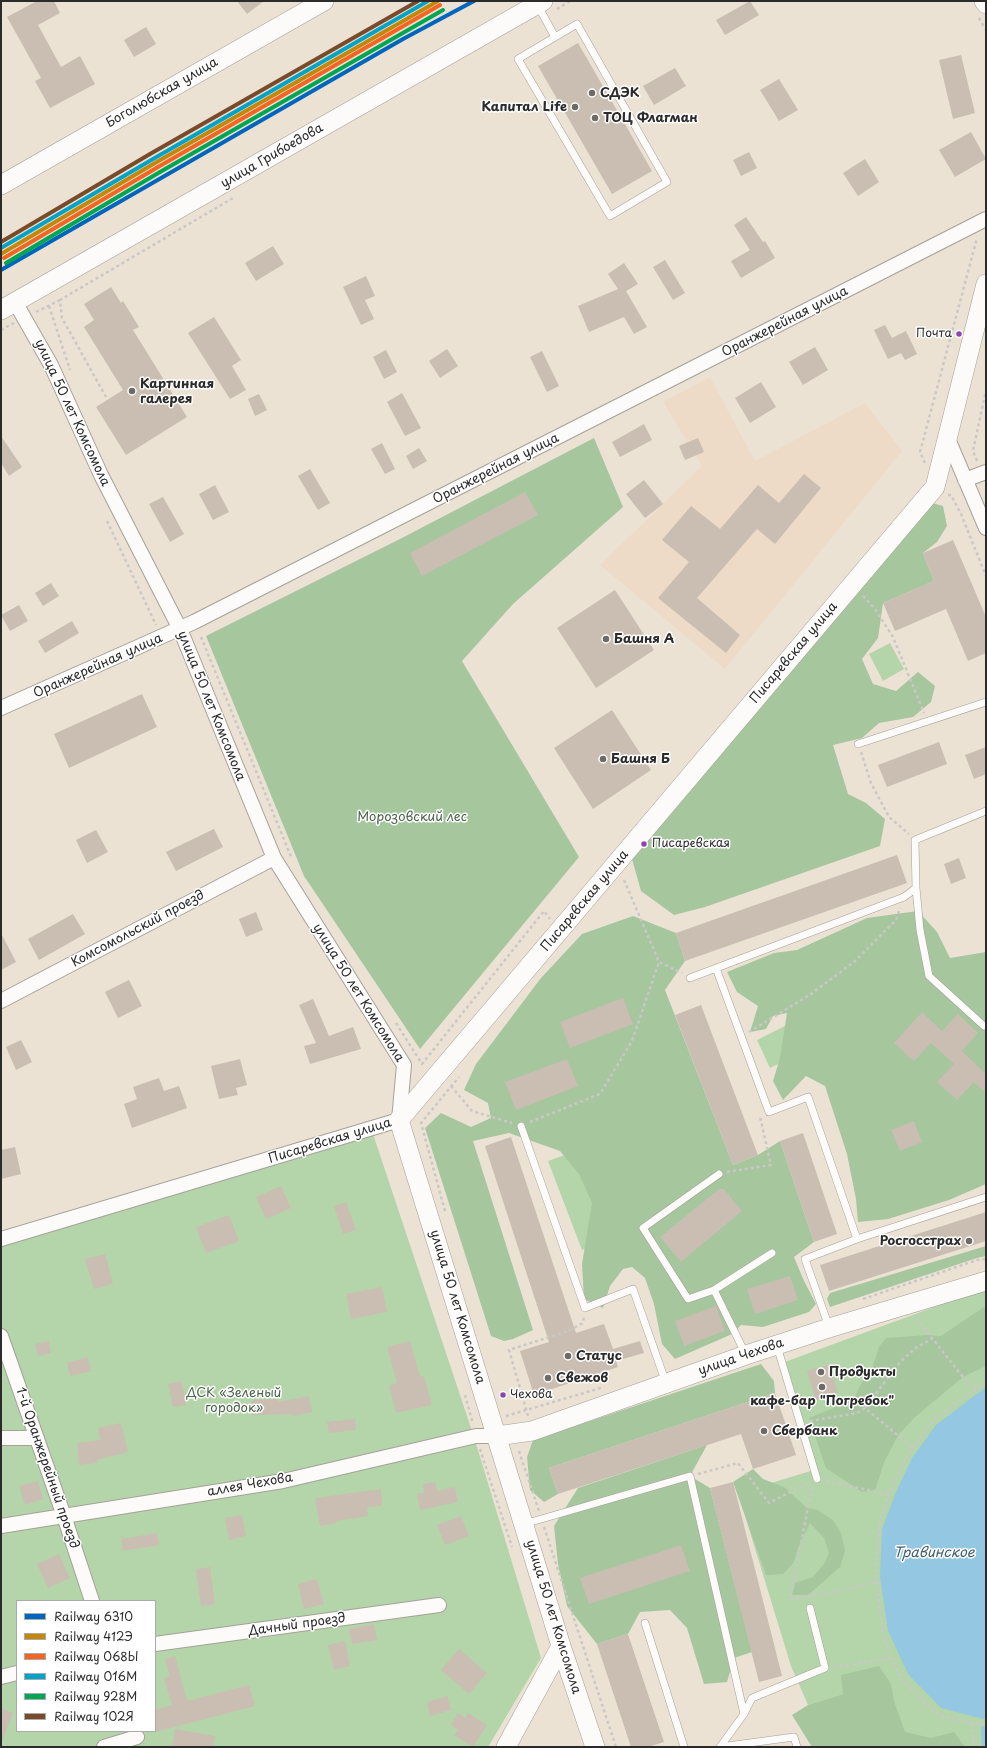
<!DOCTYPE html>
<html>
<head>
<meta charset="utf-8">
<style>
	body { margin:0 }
	#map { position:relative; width:987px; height:1748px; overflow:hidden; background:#ebe2d4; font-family:"Playpen Sans",sans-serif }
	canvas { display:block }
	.frame { position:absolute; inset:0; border:2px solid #2b2b2b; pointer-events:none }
	.legend { position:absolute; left:16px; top:1600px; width:140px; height:132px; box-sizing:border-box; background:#fff; border:1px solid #aaa; margin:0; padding:5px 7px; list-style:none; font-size:12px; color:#2b2b2b }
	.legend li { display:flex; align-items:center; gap:8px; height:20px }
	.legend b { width:20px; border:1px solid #aaa }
</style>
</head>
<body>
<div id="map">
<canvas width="987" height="1748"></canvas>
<div class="frame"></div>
<ul class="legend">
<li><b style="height:5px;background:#0065bd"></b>Railway 6310</li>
<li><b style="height:5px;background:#c4870b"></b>Railway 412Э</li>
<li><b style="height:5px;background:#f26522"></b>Railway 068Ы</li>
<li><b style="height:5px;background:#02a3c6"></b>Railway 016М</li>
<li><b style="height:5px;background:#00a651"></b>Railway 928М</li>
<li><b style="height:5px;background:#7a4b2a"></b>Railway 102Я</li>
</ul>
</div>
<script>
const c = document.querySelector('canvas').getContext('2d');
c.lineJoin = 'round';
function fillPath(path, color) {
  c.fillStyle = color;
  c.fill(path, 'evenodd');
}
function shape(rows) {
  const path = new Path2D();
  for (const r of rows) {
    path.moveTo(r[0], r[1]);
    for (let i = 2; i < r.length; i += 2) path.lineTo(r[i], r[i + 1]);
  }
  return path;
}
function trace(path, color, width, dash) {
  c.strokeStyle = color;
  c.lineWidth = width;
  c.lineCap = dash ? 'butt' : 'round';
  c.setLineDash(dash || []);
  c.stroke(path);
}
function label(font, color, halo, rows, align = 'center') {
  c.font = font + ' "Playpen Sans",sans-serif';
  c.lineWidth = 3;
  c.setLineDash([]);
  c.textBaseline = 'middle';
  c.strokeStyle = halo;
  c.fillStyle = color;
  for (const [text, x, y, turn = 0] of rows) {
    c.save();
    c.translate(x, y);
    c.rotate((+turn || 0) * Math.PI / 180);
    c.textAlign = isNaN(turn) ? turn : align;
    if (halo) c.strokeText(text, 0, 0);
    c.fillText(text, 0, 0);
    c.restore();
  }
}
const built = shape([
	[710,377,755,461,865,403,902,451,725,669,600,565,702,466,663,402]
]);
const green = shape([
	[890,643,904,669,883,681,869,654],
	[791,1023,805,1051,770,1068,757,1040],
	[373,1134,474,1437,541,1658,488,1747,1,1747,1,1244],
	[17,1601,155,1601,155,1731,17,1731],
	[593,1145,626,1233,582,1250,548,1161],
	[986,1288,986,1747,893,1747,843,1694,808,1705,791,1666,738,1493,814,1470,782,1363]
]);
const forest = shape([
	[594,438,623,507,513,604,462,661,579,857,420,1049,304,876,206,636,398,540],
	[928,502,943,506,947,526,937,542,923,553,934,581,883,603,878,638,862,659,873,684,896,691,918,672,935,686,931,702,913,717,879,723,862,738,833,745,848,794,866,803,885,819,880,846,705,907,674,915,641,891,632,859],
	[918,911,937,932,950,958,986,952,986,1184,949,1200,888,1219,858,1222,856,1199,847,1154,825,1086,806,1076,783,1100,773,1081,780,1058,787,1013,773,1016,766,1029,750,1032,758,1006,737,992,727,972,774,953,797,950,867,918],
	[633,916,676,933,685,961,665,990,733,1165,758,1155,780,1141,814,1242,794,1257,804,1281,816,1304,809,1312,763,1327,741,1325,732,1334,675,1359,662,1344,654,1304,645,1278,632,1267,623,1269,610,1286,603,1308,584,1299,582,1264,592,1203,579,1174,560,1151,509,1133,473,1141,533,1330,513,1339,504,1341,491,1336,425,1128,441,1113,471,1127,491,1118,488,1103,464,1090,476,1064,541,978,582,934],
	[986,1246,986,1256,977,1258,830,1307,827,1299,830,1293],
	[984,1307,986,1311,986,1366,963,1377,915,1417,899,1434,885,1460,875,1490,862,1492,826,1468,809,1418,853,1400,861,1384,873,1366,879,1347,886,1338,927,1335,941,1336],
	[761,1364,774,1381,775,1393,549,1468,558,1494,544,1502,530,1490,527,1457,533,1440],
	[707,1445,690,1476,710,1488,752,1652,734,1658,727,1682,704,1684,687,1628,670,1610,640,1612,628,1634,597,1644,567,1606,558,1564,554,1526,578,1488],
	[753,1469,763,1479,784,1487,807,1508,818,1510,833,1520,841,1533,845,1551,840,1567,808,1595,792,1595,795,1583,813,1577,824,1564,829,1553,824,1538,810,1523,798,1548,794,1562,783,1574,766,1575,733,1482],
	[879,1666,891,1684,894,1701,905,1732,931,1738,954,1732,965,1747,812,1747,792,1715,808,1705,843,1694,841,1675]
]);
const water = shape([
	[986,1387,986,1718,983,1719,941,1708,908,1674,888,1631,880,1577,882,1529,896,1492,912,1458,936,1425]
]);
const stream = shape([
	[983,1728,984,1747]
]);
const building = shape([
	[37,1,54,1,60,13,38,25,61,67,80,56,95,84,50,108,35,81,41,78,7,17],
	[237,1,264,1,247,14],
	[750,1,759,15,725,35,716,20],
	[146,27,156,44,134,57,124,40],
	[578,43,652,171,612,194,538,66],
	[961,55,975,113,953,119,939,60],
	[675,68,686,86,654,105,643,86],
	[779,79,798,110,779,121,760,90],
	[971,132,986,159,955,177,939,150],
	[749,152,757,168,741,176,733,160],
	[865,159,879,182,858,196,843,173],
	[746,217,763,242,765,241,775,258,741,278,731,261,750,250,734,225],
	[273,246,284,264,256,281,245,263],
	[665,260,685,293,673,300,653,267],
	[624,263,638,284,626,291,647,327,634,334,624,317,589,332,578,306,618,289,608,274],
	[366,276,375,296,365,300,374,319,361,325,343,287],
	[111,287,121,303,123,301,139,327,133,330,187,417,126,455,96,407,123,390,84,327,94,320,84,304],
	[214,317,241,360,232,366,246,390,230,399,188,333],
	[885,325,892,338,906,331,917,354,905,360,901,353,888,359,874,330],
	[815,347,828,370,803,385,789,362],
	[447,349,458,366,440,378,429,361],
	[386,350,397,372,384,379,373,357],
	[542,351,559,386,547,392,530,357],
	[761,382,776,407,750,423,735,398],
	[402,393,421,428,405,436,387,402],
	[259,394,267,410,255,416,248,399],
	[644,424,652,440,620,457,612,442],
	[1,436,22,467,9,476,1,463],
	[698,438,704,452,685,460,679,446],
	[382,443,395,469,385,474,371,449],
	[419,448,427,461,413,469,406,456],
	[310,469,330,503,318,510,298,476],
	[804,474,821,488,775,544,757,529,697,598,740,635,726,653,658,598,689,562,662,540,691,506,720,529,758,485,779,503],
	[644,480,663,504,645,518,626,494],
	[215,485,229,512,213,520,199,494],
	[525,492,538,515,422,576,410,553],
	[163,497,184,534,170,542,149,504],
	[953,540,986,617,986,653,968,661,946,609,895,631,883,603,934,581,923,553],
	[51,583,59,596,43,606,35,593],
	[615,590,654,650,596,688,557,628],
	[19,605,28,621,10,631,1,615],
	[72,621,79,633,45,653,38,641],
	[142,694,157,727,69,768,54,734],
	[612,710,651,770,593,809,554,748],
	[939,742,947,764,887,787,878,765],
	[986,747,986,774,974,779,965,755],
	[214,829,223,847,176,871,166,852],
	[96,830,108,852,87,863,76,840],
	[897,855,907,883,685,961,676,933],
	[959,858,966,878,951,884,944,864],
	[256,912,263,930,246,937,239,919],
	[73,914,85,934,39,960,28,939],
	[1,933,16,962,1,970],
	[129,980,142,1006,118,1018,105,992],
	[623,998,633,1024,570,1048,560,1022],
	[313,999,329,1036,353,1027,361,1049,310,1064,304,1046,316,1043,299,1005],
	[701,1005,758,1155,733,1165,675,1015],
	[922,1012,942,1031,958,1014,978,1033,962,1051,986,1074,986,1093,974,1082,957,1100,937,1082,954,1064,931,1043,914,1061,894,1043],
	[21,1040,32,1062,16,1070,6,1047],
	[240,1059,247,1085,236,1088,238,1095,219,1099,211,1066],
	[567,1059,578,1086,516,1110,505,1082],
	[159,1078,164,1091,179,1086,187,1108,132,1128,124,1104,137,1099,133,1087],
	[914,1121,922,1142,900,1151,891,1130],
	[803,1133,837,1234,814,1242,780,1141],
	[511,1137,576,1333,604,1324,613,1349,640,1341,644,1353,616,1361,618,1367,534,1395,520,1351,549,1342,485,1146],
	[15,1147,21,1174,1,1179,1,1150],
	[281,1186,291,1208,266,1219,256,1197],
	[719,1189,724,1189,742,1211,681,1262,660,1237],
	[346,1202,356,1230,343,1234,334,1206],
	[986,1212,986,1241,829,1291,820,1265],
	[229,1215,239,1241,206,1253,196,1227],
	[105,1254,113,1284,94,1289,85,1259],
	[790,1276,798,1300,755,1314,747,1289],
	[382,1287,387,1312,351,1319,346,1294],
	[716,1306,725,1331,684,1346,675,1321],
	[49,1341,51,1353,38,1356,35,1344],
	[410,1341,420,1377,424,1376,432,1405,396,1413,389,1385,397,1383,387,1347],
	[88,1357,91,1371,70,1376,67,1363],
	[830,1364,838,1393,816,1400,807,1371],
	[182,1381,186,1405,173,1407,168,1384],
	[775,1393,796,1455,753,1469,741,1434,558,1494,549,1468],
	[309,1396,312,1412,292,1416,292,1414,252,1415,252,1400,278,1399,278,1402],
	[355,1419,356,1430,329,1433,327,1422],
	[121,1423,128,1452,97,1460,97,1463,79,1465,77,1443,100,1440,98,1428],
	[38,1481,43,1499,25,1505,19,1486],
	[435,1482,437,1491,455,1487,458,1502,420,1510,417,1494,424,1493,423,1484],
	[733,1482,782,1676,759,1682,710,1488],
	[381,1489,382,1506,367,1507,368,1516,336,1521,337,1523,320,1526,315,1498],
	[242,1515,246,1536,229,1540,225,1518],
	[461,1516,469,1536,445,1545,437,1525],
	[157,1533,159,1545,123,1551,121,1539],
	[681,1545,690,1571,589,1604,580,1578],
	[59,1554,70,1578,48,1588,37,1564],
	[210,1567,215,1604,201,1606,196,1569],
	[317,1579,324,1604,304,1609,298,1584],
	[374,1624,377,1640,352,1644,349,1629],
	[628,1634,664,1742,648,1747,631,1747,597,1644],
	[345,1641,350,1666,334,1670,328,1645],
	[459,1649,487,1673,469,1694,441,1670],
	[175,1656,187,1701,249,1685,255,1706,155,1732,155,1710,172,1705,164,1678,170,1676,165,1659],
	[447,1696,451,1710,430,1716,427,1702],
	[1,1708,13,1713,1,1743],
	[458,1713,465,1718,468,1713,487,1725,473,1747,454,1735,458,1730,451,1725],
	[175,1729,215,1736,213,1747,172,1747]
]);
const path = shape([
	[557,9,570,1],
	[979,18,986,30],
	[49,306,70,370],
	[36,312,60,300],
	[1,330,14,323],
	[106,397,62,318,60,300,233,198],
	[977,461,973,451,986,390],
	[925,463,920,452,977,238],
	[948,495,951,495,961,514,986,576],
	[107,521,156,625],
	[863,596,875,609,893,637,924,713],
	[201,637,292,859],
	[861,752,871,783,889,817,909,834],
	[624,880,659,962,682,973],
	[396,1023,422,1064,544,911,550,919],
	[749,1032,811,994,854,962,896,920,900,908],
	[451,1086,472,1111,512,1123],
	[530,1122,600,1094,632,1041,659,962],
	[727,1172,771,1165,760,1117],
	[445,1211,421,1123,459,1077],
	[863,1299,977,1260,986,1259],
	[916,1318,963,1377,977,1389],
	[986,1383,961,1399,933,1421,908,1454,888,1494,879,1526,876,1578,883,1636,891,1658,903,1681,938,1715,972,1723,986,1724],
	[465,1395,473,1424],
	[865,1408,900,1362,917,1347,932,1339],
	[506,1416,604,1387],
	[528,1416,509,1350,568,1331,583,1323,584,1316],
	[810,1421,857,1413,865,1408,913,1448],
	[480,1449,512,1547],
	[519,1451,539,1511],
	[698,1474,738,1463,769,1503,808,1483],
	[826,1481,888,1494],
	[812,1487,790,1599,823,1594,877,1582],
	[544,1527,616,1747],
	[834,1667,891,1658],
	[972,1723,974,1747]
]);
const lane = shape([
	[537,4,555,37,518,59,610,216,667,182,577,24,555,37],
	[858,744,986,702],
	[916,888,920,930,929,976,984,1026],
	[716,968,769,1112,808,1097,857,1239],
	[690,978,904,897,916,888,915,840,986,811],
	[521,1126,585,1308,633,1289,666,1383],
	[719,1174,643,1228,688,1299,714,1290,746,1355],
	[714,1290,772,1253],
	[829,1327,805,1259,857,1239,986,1197],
	[777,1346,817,1479],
	[524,1524,690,1476,744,1714,720,1747],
	[645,1623,684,1747],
	[744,1714,752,1698,825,1668,810,1608],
	[720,1747,794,1737,797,1747]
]);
const street = shape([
	[948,439,986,528],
	[965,480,986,472],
	[1,708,194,622,986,219],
	[1,1001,274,858],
	[1,1239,399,1120,404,1065,274,858,180,629,101,475,51,365,15,302],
	[1,1336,64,1516,92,1601],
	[1,1438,37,1438],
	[1,1526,283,1481,476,1436,497,1436],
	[155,1644,439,1605],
	[1,1677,17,1673],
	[104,1747,137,1737]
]);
const secondary = shape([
	[984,1,986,4],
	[1,185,324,1],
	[1,310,543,1],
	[497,1436,532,1431,746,1355,829,1328,986,1281],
	[506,1747,561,1646],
	[595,1747,561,1646,399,1120,935,487,986,284]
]);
const rail1 = shape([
	[1,270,403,39,474,1]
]);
const rail2 = shape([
	[1,254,155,163,438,1]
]);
const rail3 = shape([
	[4,258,158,167,440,5]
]);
const rail4 = shape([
	[1,248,153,159,428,1]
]);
const rail5 = shape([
	[6,263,160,172,443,10]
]);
const rail6 = shape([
	[1,242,150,154,418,1]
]);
const markers = [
	[592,93,4,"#6e6b66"],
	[575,107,4,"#6e6b66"],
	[595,118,4,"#6e6b66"],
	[959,334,3.5,"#8e44ad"],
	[132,391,4,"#6e6b66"],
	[606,639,4,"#6e6b66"],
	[603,759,4,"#6e6b66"],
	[644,844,3.5,"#8e44ad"],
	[969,1241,4,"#6e6b66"],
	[568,1356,4,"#6e6b66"],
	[821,1372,4,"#6e6b66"],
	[548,1378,4,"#6e6b66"],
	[822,1387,4,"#6e6b66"],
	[503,1395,3.5,"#8e44ad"],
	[764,1431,4,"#6e6b66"]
];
const busNames = [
	["Почта",952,334,"right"],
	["Писаревская",652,844],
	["Чехова",510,1395]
];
const streetNames = [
	["Боголюбская улица",162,93,-30],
	["улица Грибоедова",272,156,-30],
	["Оранжерейная улица",785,322,-27],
	["улица 50 лет Комсомола",72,413,65],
	["Оранжерейная улица",496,469,-27],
	["Писаревская улица",794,653,-50],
	["Оранжерейная улица",98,666,-24],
	["улица 50 лет Комсомола",211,706,68],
	["Писаревская улица",585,901,-50],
	["Комсомольский проезд",138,929,-28],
	["улица 50 лет Комсомола",358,993,58],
	["Писаревская улица",330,1141,-17],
	["улица 50 лет Комсомола",457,1307,73],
	["улица Чехова",741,1357,-19],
	["1-й Оранжерейный проезд",47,1468,71],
	["аллея Чехова",250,1485,-10],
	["улица 50 лет Комсомола",553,1617,73],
	["Дачный проезд",297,1625,-8]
];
const poiNames = [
	["СДЭК",600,93],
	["Капитал Life",567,107,"right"],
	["ТОЦ Флагман",603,118],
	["Картинная",140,384],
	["галерея",140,399],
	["Башня А",614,639],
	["Башня Б",611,759],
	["Росгосстрах",961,1241,"right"],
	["Статус",576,1356],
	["Продукты",829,1372],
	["Свежов",556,1378],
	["кафе-бар \"Погребок\"",822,1401,"center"],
	["Сбербанк",772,1431]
];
const parkNames = [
	["Морозовский лес",412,817],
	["ДСК «Зеленый",234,1393],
	["городок»",234,1408]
];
const waterNames = [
	["Травинское",934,1553]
];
fillPath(built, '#eddbc7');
fillPath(green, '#b4d5a9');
fillPath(forest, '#a6c69e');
fillPath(water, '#94c7e2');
trace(stream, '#94c7e2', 4);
fillPath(building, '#c9beb1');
trace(lane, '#a5a199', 8);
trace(street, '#a5a199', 16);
trace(secondary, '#a5a199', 20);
trace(path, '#cac8c6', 2.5, [3, 3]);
trace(lane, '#fcfbf9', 7);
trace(street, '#fcfbf9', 14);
trace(secondary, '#fcfbf9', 19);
trace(rail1, '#0065bd', 4);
trace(rail2, '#c4870b', 4);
trace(rail3, '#f26522', 4);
trace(rail4, '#02a3c6', 4);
trace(rail5, '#00a651', 4);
trace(rail6, '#7a4b2a', 4);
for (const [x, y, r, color] of markers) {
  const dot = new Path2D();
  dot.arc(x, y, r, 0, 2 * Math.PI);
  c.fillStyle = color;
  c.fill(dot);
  trace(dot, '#fff', 1.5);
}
label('12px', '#2b2b2b', '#fff', busNames, 'left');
label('13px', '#2b2b2b', '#fff', streetNames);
label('bold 13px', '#2b2b2b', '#fff', poiNames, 'left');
label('13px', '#4b634a', '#fff', parkNames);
label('italic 14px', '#425d6d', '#fff', waterNames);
</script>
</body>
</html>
